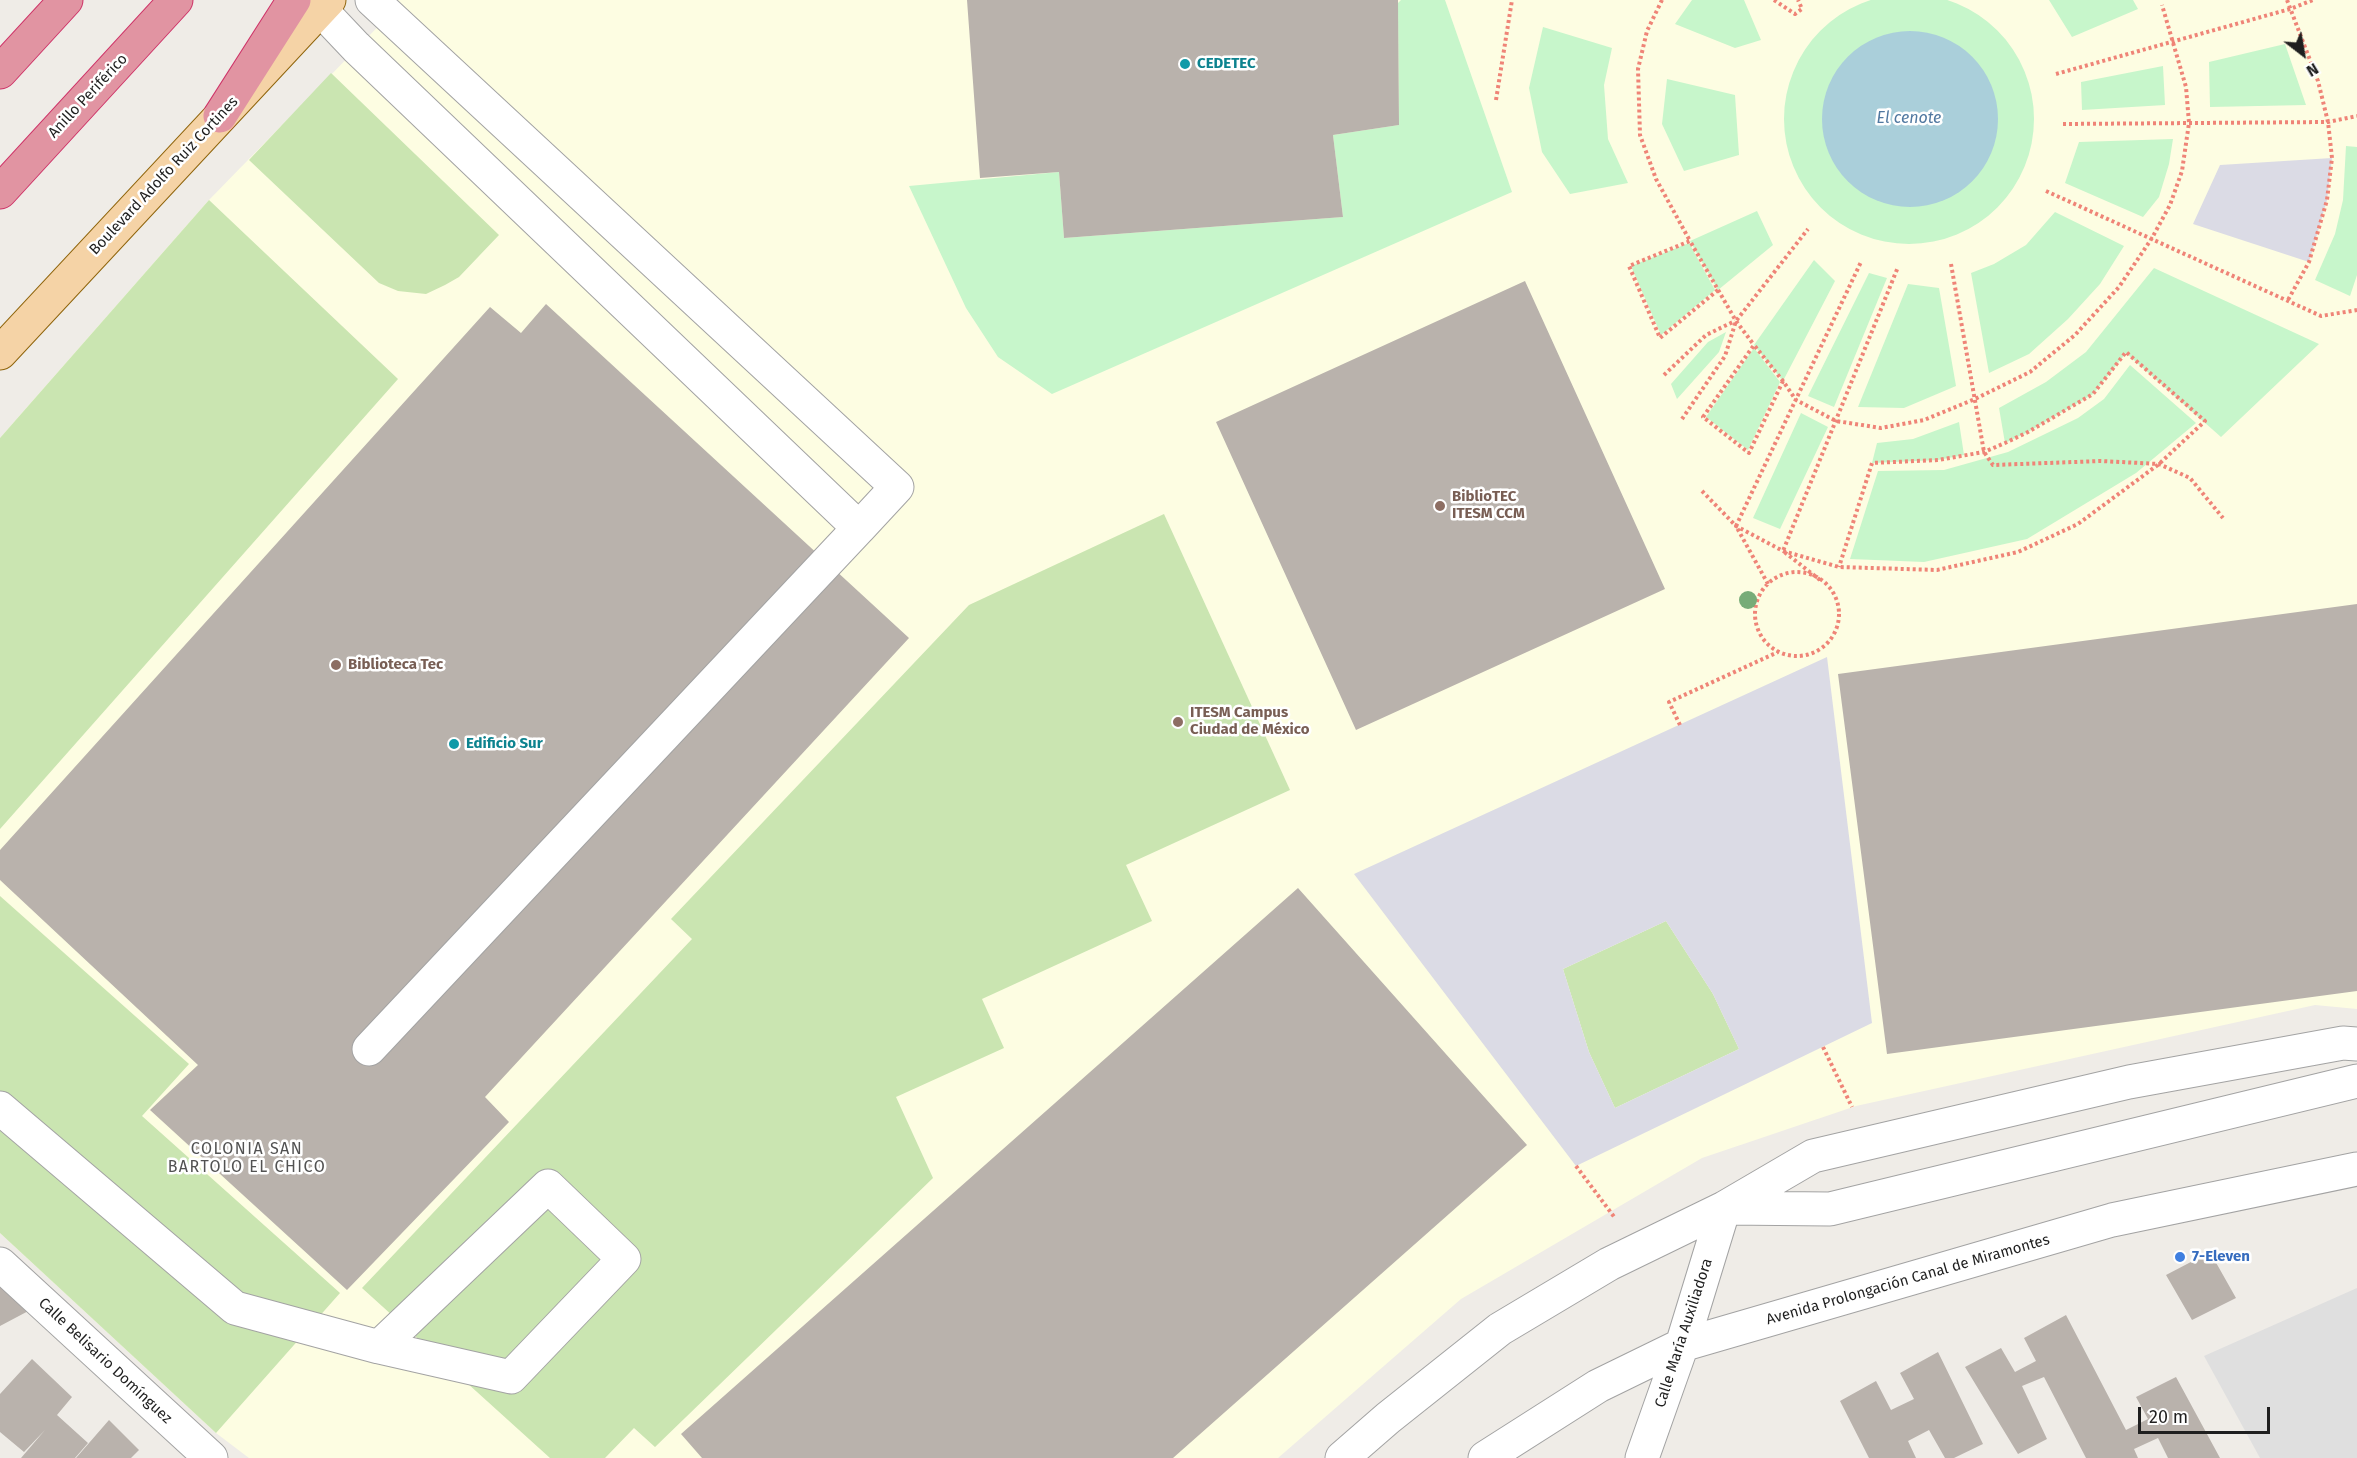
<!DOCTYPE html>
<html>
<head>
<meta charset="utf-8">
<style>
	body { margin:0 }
	#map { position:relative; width:2357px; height:1458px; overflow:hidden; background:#efece7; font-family:"Fira Sans",sans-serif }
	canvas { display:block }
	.north { position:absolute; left:2273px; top:24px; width:60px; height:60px; -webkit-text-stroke:4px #fff; paint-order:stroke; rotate:149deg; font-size:16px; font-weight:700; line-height:24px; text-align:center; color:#1f1f1f }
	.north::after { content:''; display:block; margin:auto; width:21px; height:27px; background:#1f1f1f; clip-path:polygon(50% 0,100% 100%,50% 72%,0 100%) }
	.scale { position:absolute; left:2138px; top:1407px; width:132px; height:27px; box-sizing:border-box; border:3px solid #1f1f1f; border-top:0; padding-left:8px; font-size:18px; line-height:21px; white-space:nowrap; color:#1f1f1f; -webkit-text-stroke:4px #fff; paint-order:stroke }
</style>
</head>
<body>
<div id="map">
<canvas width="2357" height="1458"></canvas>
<div class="north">N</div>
<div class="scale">20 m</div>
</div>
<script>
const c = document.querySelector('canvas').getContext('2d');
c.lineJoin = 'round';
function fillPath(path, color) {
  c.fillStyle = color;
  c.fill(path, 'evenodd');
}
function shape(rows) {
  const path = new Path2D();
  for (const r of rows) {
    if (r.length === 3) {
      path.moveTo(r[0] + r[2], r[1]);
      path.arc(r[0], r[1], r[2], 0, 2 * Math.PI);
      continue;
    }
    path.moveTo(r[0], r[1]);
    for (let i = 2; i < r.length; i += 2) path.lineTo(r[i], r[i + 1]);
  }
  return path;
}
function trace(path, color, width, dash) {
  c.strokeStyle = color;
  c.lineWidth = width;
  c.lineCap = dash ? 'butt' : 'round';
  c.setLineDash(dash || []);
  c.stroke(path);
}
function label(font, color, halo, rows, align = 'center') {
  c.font = font + ' "Fira Sans",sans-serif';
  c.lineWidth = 5;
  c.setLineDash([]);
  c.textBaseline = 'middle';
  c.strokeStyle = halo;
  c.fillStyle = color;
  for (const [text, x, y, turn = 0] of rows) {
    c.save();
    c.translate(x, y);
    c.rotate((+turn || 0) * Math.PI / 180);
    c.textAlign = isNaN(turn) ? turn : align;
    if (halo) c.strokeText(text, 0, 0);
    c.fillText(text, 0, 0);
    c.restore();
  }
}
const education = shape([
	[398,0,2357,0,2357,1009,2315,1005,1856,1106,1702,1158,1461,1299,1278,1458,249,1458,216,1433,0,1233,0,438,209,200,401,3]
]);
const grass = shape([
	[331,73,499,235,459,277,445,285,426,294,398,291,379,283,249,160],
	[209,200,398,379,0,829,0,438],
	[1164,514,1290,790,1126,865,1152,921,982,999,1004,1048,896,1097,933,1178,655,1447,634,1428,605,1458,550,1458,362,1288,692,939,671,919,969,605],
	[0,896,189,1064,142,1116,340,1293,216,1433,0,1233],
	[1666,921,1713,994,1739,1049,1615,1108,1589,1052,1563,969]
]);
const park = shape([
	[1909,119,125],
	[1401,0,1445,0,1512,192,1052,394,998,357,966,308,909,186,1059,172,1064,238,1343,217,1333,135,1399,125,1398,3],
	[1692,0,1744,0,1761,40,1735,48,1675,24],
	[2049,0,2133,0,2138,9,2072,37],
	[1543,27,1612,48,1604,85,1608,139,1628,183,1570,194,1542,152,1529,88],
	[2285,44,2306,105,2210,107,2209,62],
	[2163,66,2165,105,2082,110,2081,82],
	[1667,79,1735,95,1739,155,1684,171,1662,124],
	[2173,139,2169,164,2159,197,2143,217,2065,183,2079,142],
	[2346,146,2357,147,2357,275,2350,296,2315,280,2335,234,2343,200],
	[1757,211,1773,245,1718,290,1690,241],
	[2055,212,2124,246,2100,284,2068,319,2029,354,1989,373,1971,273,1994,264,2026,245],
	[1689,243,1715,290,1661,335,1631,266],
	[1814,260,1835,281,1783,381,1754,345],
	[2154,268,2319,344,2221,437,2126,353,2093,394,2028,432,2005,443,1999,408,2046,382,2086,352],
	[1869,273,1887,278,1834,407,1808,396],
	[1908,284,1939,288,1956,386,1904,408,1858,407],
	[1726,332,1719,352,1677,399,1671,384,1708,342],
	[1754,348,1780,382,1748,450,1706,417],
	[2130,365,2196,423,2136,473,2027,539,1924,562,1850,559,1878,471,1944,470,2008,452,2078,418,2104,399],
	[1801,413,1828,427,1780,529,1753,518],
	[1959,422,1964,455,1938,460,1872,463,1877,443,1913,439]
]);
const parking = shape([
	[2357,1288,2357,1458,2260,1458,2204,1356]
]);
const plaza = shape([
	[2332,158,2327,200,2309,262,2193,224,2220,165],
	[1827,657,1872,1023,1576,1166,1354,874],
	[1666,921,1713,994,1739,1049,1615,1108,1589,1052,1563,969]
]);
const water = shape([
	[1910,119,88]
]);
const building = shape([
	[967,0,1398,0,1399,125,1333,135,1343,217,1064,238,1059,172,980,178],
	[1525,281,1665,589,1356,730,1216,422],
	[546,304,909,638,485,1097,509,1122,347,1290,150,1110,198,1065,0,880,0,850,490,307,521,333],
	[2357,604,2357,991,1887,1054,1838,674],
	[1298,888,1527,1145,1173,1458,702,1458,681,1434],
	[2210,1252,2236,1298,2192,1320,2166,1275],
	[0,1277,34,1308,0,1326],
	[2066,1315,2126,1430,2148,1419,2136,1397,2176,1377,2220,1458,2168,1458,2158,1438,2134,1449,2138,1458,2086,1458,2044,1377,2022,1386,2047,1439,2018,1454,1965,1367,2001,1348,2015,1372,2036,1361,2024,1338],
	[1938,1352,1983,1444,1954,1458,1945,1458,1929,1430,1908,1441,1916,1458,1869,1458,1840,1401,1876,1381,1891,1410,1914,1399,1900,1373],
	[32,1359,72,1397,57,1415,88,1443,75,1458,21,1458,45,1430,24,1452,0,1432,0,1394],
	[109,1420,139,1450,131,1458,76,1458]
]);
const path = shape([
	[1662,0,1647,31,1638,69,1640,135,1656,179,1690,241],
	[1774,0,1795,14,1802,9,1798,0],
	[2287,0,2318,81,2328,122,2332,158,2327,200,2309,262,2288,300],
	[2056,74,2290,9,2313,0],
	[1496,100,1512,0],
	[2063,124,2328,122,2357,116],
	[2046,191,2321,316,2357,310],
	[1951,264,1984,452,1993,465,2101,461,2159,464,2190,478,2223,518],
	[1718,290,1660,338,1629,266,1690,241,1736,321,1754,345],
	[1664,375,1706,335,1735,321],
	[1783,381,1749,453,1703,417,1754,345,1783,381,1796,400,1836,421,1881,428,1924,420,1975,399,2030,372,2075,335,2119,287,2152,238,2170,205,2182,171,2189,123,2186,87,2162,5],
	[1682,419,1725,356,1736,321,1808,229],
	[1702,491,1736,526,1783,551,1839,567,1937,570,2018,552,2078,524,2159,464,2205,421,2126,352,2093,394,2028,432,2005,443,1984,452,1938,460,1872,463,1839,567],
	[1797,614,42],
	[1820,580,1783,551,1898,267],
	[1768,584,1736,526,1861,262],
	[1680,725,1669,702,1778,652],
	[1823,1047,1852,1107],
	[1576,1166,1615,1218]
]);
const minor = shape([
	[372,0,897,487,859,528],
	[320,9,356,47,859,528,369,1049],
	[0,1108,235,1308,379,1347,511,1377,624,1259,548,1186,379,1347],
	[1726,1208,1830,1209,2357,1081],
	[0,1264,211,1458],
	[1342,1458,1388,1418,1500,1329,1609,1264,1724,1208,1813,1156,2129,1082,2343,1043,2357,1044],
	[1485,1458,1598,1386,1682,1345,2112,1220,2357,1169],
	[1642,1458,1682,1345,1724,1208]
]);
const major = shape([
	[0,353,329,0]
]);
const highway = shape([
	[0,72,66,0],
	[220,116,294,0],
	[0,192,176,0]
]);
const trees = [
	[1748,600]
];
const markers = [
	[1185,64,6,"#0f9aa8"],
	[1440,506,6,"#8d6e63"],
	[336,665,6,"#8d6e63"],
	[1178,722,6,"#8d6e63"],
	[454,744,6,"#0f9aa8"],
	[2180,1257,6,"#3f7fe0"]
];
const cultureNames = [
	["CEDETEC",1197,64],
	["Edificio Sur",466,744]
];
const streetNames = [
	["Anillo Periférico",88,96,-47],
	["Boulevard Adolfo Ruiz Cortines",164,176,-47],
	["Avenida Prolongación Canal de Miramontes",1908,1280,-16],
	["Calle María Auxiliadora",1684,1333,-72],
	["Calle Belisario Domínguez",105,1361,43]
];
const educationNames = [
	["BiblioTEC",1452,497],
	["ITESM CCM",1452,514],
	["Biblioteca Tec",348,665],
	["ITESM Campus",1190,713],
	["Ciudad de México",1190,730]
];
const shopNames = [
	["7-Eleven",2192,1257]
];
const waterNames = [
	["El cenote",1909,119]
];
const neighbourhoodNames = [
	["COLONIA SAN",247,1150],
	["BARTOLO EL CHICO",247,1168]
];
fillPath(education, '#fdfde2');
fillPath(grass, '#cae5b1');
fillPath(park, '#c7f6cb');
fillPath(parking, '#dfdfdf');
fillPath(plaza, '#dbdbe5');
fillPath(water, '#aacfda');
fillPath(building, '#b9b2ac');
trace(minor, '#a3a3a3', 35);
trace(major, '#8f640b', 35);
trace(highway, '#ce3368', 35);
trace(path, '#ef8477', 4, [3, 3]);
trace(minor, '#fff', 33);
trace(major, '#f5d3a6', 33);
trace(highway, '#e194a2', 33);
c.fillStyle = '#77ac78';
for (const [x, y] of trees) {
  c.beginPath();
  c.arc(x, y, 9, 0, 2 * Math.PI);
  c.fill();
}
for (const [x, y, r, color] of markers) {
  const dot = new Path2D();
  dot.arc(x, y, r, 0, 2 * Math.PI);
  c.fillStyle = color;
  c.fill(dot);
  trace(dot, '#fff', 2);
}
label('bold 15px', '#0d838f', '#fff', cultureNames, 'left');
label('15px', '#1f1f1f', '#fff', streetNames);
label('bold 15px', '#785e54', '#fff', educationNames, 'left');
label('bold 15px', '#366cbe', '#fff', shopNames, 'left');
label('italic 16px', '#5078a0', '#fff', waterNames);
c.letterSpacing = '1.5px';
label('16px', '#525252', '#fff', neighbourhoodNames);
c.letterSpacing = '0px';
</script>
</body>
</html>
